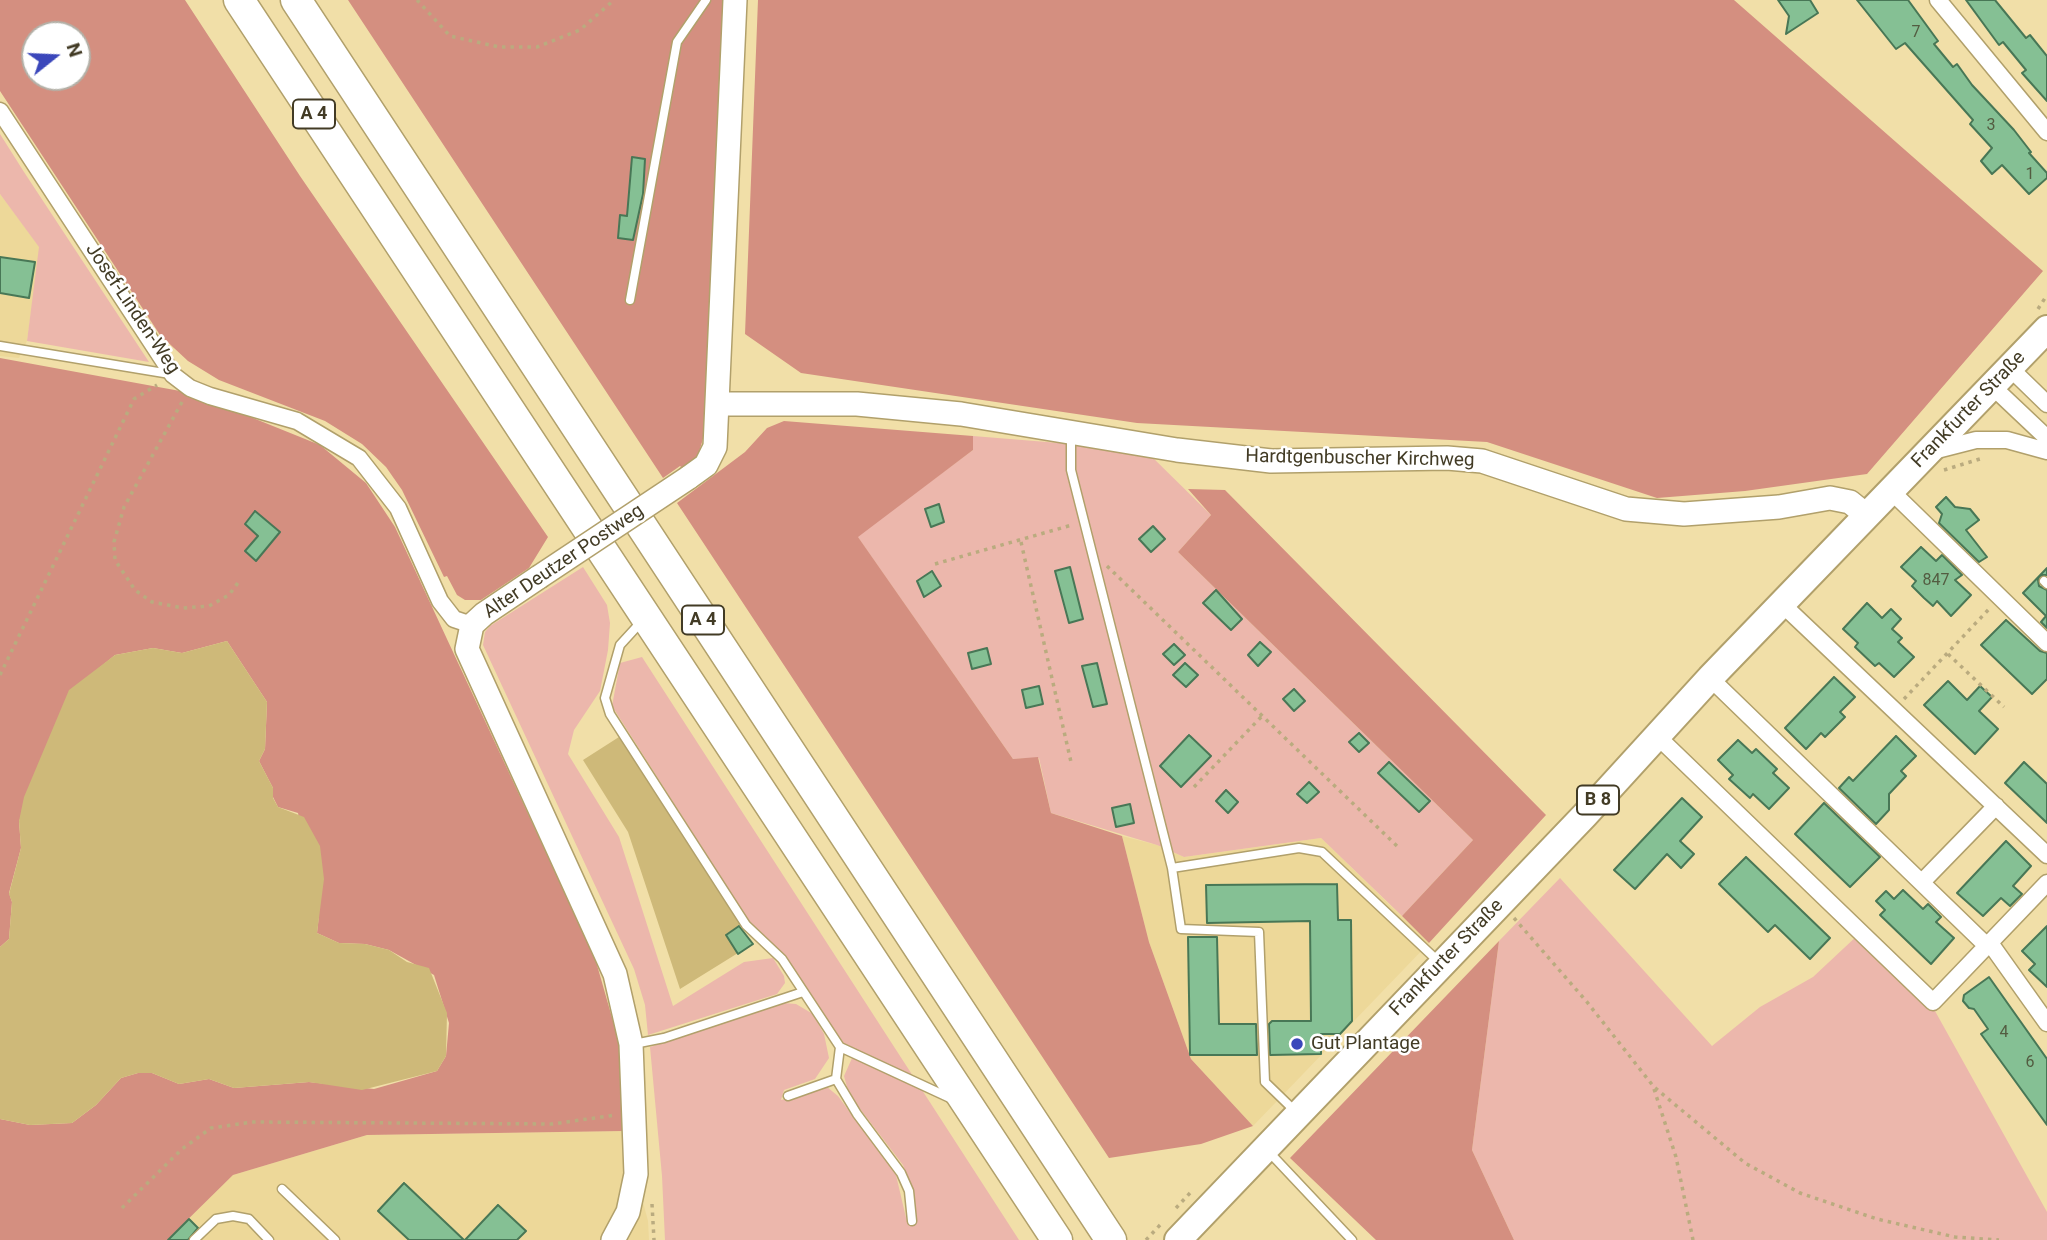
<!DOCTYPE html>
<html>
<head>
<meta charset="utf-8">
<style>
	body { margin:0 }
	#map { position:relative; width:2047px; height:1240px; overflow:hidden; background:#f1dfa8; font-family:Roboto,sans-serif }
	canvas { display:block }
	.north { position:absolute; left:21px; top:21px; width:70px; height:70px; box-sizing:border-box; background:#fff; border:2px solid #b3b1a8; border-radius:50%; rotate:72deg; font-size:19px; font-weight:700; line-height:28px; text-align:center; color:#423b25 }
	.north::after { content:''; display:block; margin:auto; width:24px; height:32px; background:#3b47bb; clip-path:polygon(50% 0,100% 100%,50% 72%,0 100%) }
</style>
</head>
<body>
<div id="map">
<canvas width="2047" height="1240"></canvas>
<div class="north">N</div>
</div>
<script>
const c = document.querySelector('canvas').getContext('2d');
c.lineJoin = 'round';
function fillPath(path, color) {
  c.fillStyle = color;
  c.fill(path, 'evenodd');
}
function shape(rows) {
  const path = new Path2D();
  for (const r of rows) {
    path.moveTo(r[0], r[1]);
    for (let i = 2; i < r.length; i += 2) path.lineTo(r[i], r[i + 1]);
  }
  return path;
}
function trace(path, color, width, dash) {
  c.strokeStyle = color;
  c.lineWidth = width;
  c.lineCap = dash ? 'butt' : 'round';
  c.setLineDash(dash || []);
  c.stroke(path);
}
function label(font, color, halo, rows, align = 'center') {
  c.font = font + ' Roboto,sans-serif';
  c.lineWidth = 5;
  c.setLineDash([]);
  c.textBaseline = 'middle';
  c.strokeStyle = halo;
  c.fillStyle = color;
  for (const [text, x, y, turn = 0] of rows) {
    c.save();
    c.translate(x, y);
    c.rotate((+turn || 0) * Math.PI / 180);
    c.textAlign = isNaN(turn) ? turn : align;
    if (halo) c.strokeText(text, 0, 0);
    c.fillText(text, 0, 0);
    c.restore();
  }
}
const built = shape([
	[0,194,40,247,27,341,19,358,0,356],
	[1122,836,1157,845,1184,857,1321,838,1429,943,1253,1126,1191,1059,1149,942],
	[624,1131,648,1221,649,1240,167,1240,233,1175,367,1135]
]);
const green = shape([
	[0,134,24,172,149,362,27,341,39,247,0,194],
	[973,436,1145,450,1211,515,1178,552,1473,840,1402,916,1321,838,1184,857,1157,845,1051,813,1039,758,1013,759,857,536,973,450],
	[583,567,607,605,610,623,608,650,600,691,574,730,568,754,619,837,673,1006,744,962,773,958,784,976,785,983,777,994,648,1035,645,1005,634,969,483,645,485,632,490,626],
	[642,657,1019,1240,665,1240,662,1176,650,1047,783,1003,796,1004,813,1014,824,1034,829,1058,815,1079,784,1090,781,1100,827,1087,838,1096,896,1175,907,1222,917,1220,913,1193,903,1165,857,1105,847,1087,844,1076,853,1056,775,946,748,920,612,706,620,663],
	[1560,878,1712,1046,1760,1007,1813,977,1859,934,1935,1011,2047,1212,2047,1240,1514,1240,1472,1150,1499,941]
]);
const forest = shape([
	[0,0,185,0,300,176,548,537,529,568,481,600,465,600,457,595,447,576,444,577,402,490,386,467,362,444,325,421,219,380,188,361,160,335,0,91],
	[35,35,77,35,77,77,35,77],
	[348,0,724,0,705,432,697,459,685,470,680,466,663,478],
	[758,0,1734,0,2043,271,1867,474,1745,491,1657,498,1487,442,1137,423,801,373,745,334],
	[0,358,191,393,320,445,366,483,395,527,595,958,619,1042,624,1131,367,1135,233,1175,167,1240,0,1240,0,1119,30,1125,72,1123,96,1105,121,1078,138,1073,152,1073,179,1084,209,1079,234,1088,309,1082,374,1089,437,1071,446,1056,449,1023,434,975,389,950,365,944,339,943,317,933,319,915,298,813,278,807,273,797,273,788,259,761,265,749,267,702,227,641,182,653,153,648,115,655,98,669,19,821,21,848,9,893,12,902,9,939,0,947],
	[784,421,973,436,973,450,858,537,1013,759,1038,757,1051,813,1122,836,1149,942,1191,1059,1253,1126,1201,1144,1109,1158,677,503,745,452,767,428],
	[1188,489,1225,490,1546,815,1429,943,1402,916,1473,840,1178,552,1211,515],
	[1499,941,1472,1150,1514,1240,1376,1240,1290,1158]
]);
const water = shape([
	[227,641,267,702,265,749,259,761,273,788,273,798,278,807,304,817,320,846,324,879,317,933,339,943,365,944,389,950,407,962,429,968,447,1013,446,1056,437,1071,362,1090,309,1082,234,1088,209,1079,179,1084,152,1073,138,1073,121,1078,96,1105,72,1123,30,1125,0,1119,0,947,9,939,12,902,9,894,21,848,19,821,24,797,69,690,115,655,153,648,182,653],
	[619,737,740,925,726,934,738,953,680,989,628,832,583,760]
]);
const building = shape([
	[1778,0,1810,0,1818,13,1786,34,1789,16,1778,0],
	[1857,0,1908,0,1938,41,1934,44,1953,67,1957,64,1972,85,2014,130,2031,152,2029,153,2047,173,2047,178,2029,194,2002,165,1992,174,1981,161,1992,148,1970,124,1973,120,1905,43,1896,49,1857,0],
	[1966,0,1995,0,2026,38,2030,35,2047,56,2047,101,2022,73,2026,70,2003,42,1999,45,1966,0],
	[632,157,645,159,643,194,633,240,618,238,620,215,627,216,632,157],
	[0,257,35,262,29,298,0,293,0,257],
	[1946,497,1955,507,1970,509,1979,520,1966,530,1987,557,1979,562,1939,523,1942,514,1936,507,1946,497],
	[939,504,944,522,931,527,925,509,939,504],
	[255,511,280,532,256,561,245,551,258,536,245,524,255,511],
	[1153,526,1165,539,1151,552,1139,539,1153,526],
	[1921,547,1936,561,1942,555,1962,575,1955,580,1971,595,1951,616,1937,601,1933,606,1924,598,1912,586,1916,581,1901,567,1921,547],
	[1070,567,1083,619,1069,623,1055,571,1070,567],
	[2047,568,2047,575,2042,575,2038,580,2039,586,2047,590,2047,628,2041,622,2046,616,2023,593,2047,568],
	[932,571,941,586,924,597,917,581,932,571],
	[1216,590,1242,619,1231,630,1203,603,1216,590],
	[1867,603,1882,618,1891,609,1901,619,1892,629,1902,638,1898,642,1914,657,1894,677,1879,663,1875,666,1855,647,1858,643,1843,629,1867,603],
	[2006,620,2040,651,2047,653,2047,679,2032,694,1981,645,2006,620],
	[1260,642,1271,652,1258,666,1248,655,1260,642],
	[1174,644,1185,655,1174,665,1163,654,1174,644],
	[987,648,991,664,972,669,968,653,987,648],
	[1097,663,1107,704,1093,707,1082,666,1097,663],
	[1185,663,1198,675,1186,687,1173,675,1185,663],
	[1834,677,1855,697,1840,712,1845,717,1825,737,1821,733,1806,749,1785,728,1834,677],
	[1948,681,1967,700,1980,686,1992,697,1979,711,1998,729,1975,754,1924,705,1948,681],
	[1039,686,1043,704,1026,708,1022,690,1039,686],
	[1294,689,1305,701,1294,711,1283,699,1294,689],
	[1359,733,1369,743,1359,752,1349,742,1359,733],
	[1189,735,1211,756,1181,787,1160,766,1189,735],
	[1896,736,1916,756,1901,771,1906,776,1889,794,1889,810,1876,824,1839,788,1849,777,1853,781,1896,736],
	[1738,740,1752,753,1756,749,1777,769,1773,773,1789,788,1769,809,1753,794,1750,798,1729,779,1733,775,1718,760,1738,740],
	[1389,762,1430,801,1419,812,1378,773,1389,762],
	[2024,762,2047,784,2047,823,2005,783,2024,762],
	[1309,782,1319,792,1307,803,1297,794,1309,782],
	[1226,790,1238,802,1228,813,1216,801,1226,790],
	[1682,798,1702,817,1680,841,1694,854,1681,868,1667,854,1635,889,1614,870,1682,798],
	[1824,803,1880,857,1850,887,1795,834,1824,803],
	[1130,804,1134,823,1116,827,1112,808,1130,804],
	[2006,841,2031,866,2013,886,2022,894,2010,906,2001,898,1983,916,1957,893,2006,841],
	[1746,857,1830,938,1810,959,1775,925,1768,932,1719,884,1746,857],
	[1337,884,1338,920,1351,920,1352,1021,1340,1034,1321,1034,1321,1054,1270,1055,1269,1024,1272,1021,1311,1021,1310,921,1207,923,1206,885,1337,884],
	[1903,890,1923,909,1928,904,1941,917,1936,922,1954,938,1931,964,1880,915,1885,910,1876,901,1886,891,1894,899,1903,890],
	[739,926,753,944,738,954,726,935,739,926],
	[2047,926,2047,987,2029,970,2035,964,2022,951,2047,926],
	[1188,937,1217,937,1219,1024,1256,1024,1257,1055,1190,1055,1188,937],
	[1989,977,2047,1059,2047,1125,1981,1034,1988,1029,1974,1009,1969,1008,1963,1001,1964,995,1989,977],
	[404,1183,464,1240,409,1240,378,1211,404,1183],
	[498,1205,526,1231,517,1240,465,1240,498,1205],
	[189,1219,198,1228,188,1240,168,1240,189,1219]
]);
const path = shape([
	[417,0,450,36,499,47,537,47,580,30,614,0],
	[2038,309,2047,295],
	[182,402,124,507,114,542,115,560,135,590,152,602,183,608,209,606,229,595,240,580],
	[1944,470,1983,458],
	[1021,542,1071,762],
	[935,564,1072,525],
	[1107,566,1398,847],
	[1948,654,2004,707],
	[0,675,134,399,157,385],
	[1904,699,1990,608],
	[1194,787,1263,715],
	[1514,918,1587,1002,1654,1087,1745,1163,1800,1193,1877,1219,1955,1237,1999,1240],
	[1654,1089,1676,1157,1693,1240],
	[652,1204,654,1240],
	[122,1208,182,1149,211,1128,252,1122,552,1124,616,1115],
	[1176,1208,1190,1193],
	[1146,1240,1161,1224]
]);
const lane = shape([
	[630,300,677,42,706,0],
	[0,346,170,374],
	[1071,434,1071,470,1172,868],
	[2044,581,2047,584],
	[642,621,620,645,605,698,610,714,746,925,782,959,840,1047,950,1098],
	[634,1044,664,1038,803,992],
	[836,1079,857,1114,901,1173,909,1191,912,1221],
	[788,1096,836,1079,840,1047],
	[1296,1112,1265,1082,1259,932,1181,929,1172,868,1299,848,1322,852,1439,962],
	[1269,1152,1352,1240],
	[282,1189,335,1240],
	[194,1240,216,1219,233,1216,249,1219,269,1240]
]);
const street = shape([
	[1938,0,2047,132],
	[0,111,173,375,190,388,210,396,297,421,359,458,398,508,440,601,454,619,472,625],
	[2011,369,2047,404],
	[1993,387,2047,438],
	[1933,451,1976,440,2007,440,2047,451],
	[1890,490,2047,643],
	[1782,604,2047,855],
	[1710,678,1987,946],
	[1657,736,1933,1002,2047,883],
	[1922,882,1996,806],
	[1990,943,2047,1023]
]);
const secondary = shape([
	[718,404,857,404,961,414,1177,450,1271,461,1447,458,1482,461,1626,509,1684,514,1779,507,1830,498,1850,502,1866,515],
	[688,478,706,465,715,447,735,0],
	[539,577,484,614,472,625,467,649,615,974,631,1044,636,1174,628,1212,613,1240]
]);
const primary = shape([
	[1178,1240,1585,815,1710,678,2047,329]
]);
const highway = shape([
	[239,0,1057,1240],
	[296,0,1111,1240]
]);
const secondaryBridge = shape([
	[539,577,688,478]
]);
const markers = [
	[1297,1044,7,"#3b47bb"]
];
const numberNames = [
	["7",1916,33],
	["3",1991,126],
	["1",2030,175],
	["847",1936,581],
	["4",2004,1033],
	["6",2030,1063]
];
const shields = [
	[314,114,42],
	[703,620,42],
	[1598,800,42]
];
const shieldNames = [
	["A 4",314,114],
	["A 4",703,620],
	["B 8",1598,800]
];
const streetNames = [
	["Josef-Linden-Weg",132,309,56],
	["Frankfurter Straße",1969,410,-46],
	["Hardtgenbuscher Kirchweg",1360,459,1],
	["Alter Deutzer Postweg",564,562,-34],
	["Frankfurter Straße",1447,958,-46]
];
const poiNames = [
	["Gut Plantage",1311,1044]
];
fillPath(built, '#edd899');
fillPath(green, '#ecb7ac');
fillPath(forest, '#d48f80');
fillPath(water, '#ceb979');
fillPath(building, '#85c094');
trace(building, '#487756', 2);
trace(lane, '#b1a06b', 11);
trace(street, '#b1a06b', 19);
trace(secondary, '#b1a06b', 26);
trace(primary, '#b1a06b', 30);
trace(highway, '#b1a06b', 33);
trace(path, '#baab7f', 3.5, [3.5, 5]);
trace(lane, '#fff', 8);
trace(street, '#fff', 16);
trace(secondary, '#fff', 23);
trace(primary, '#fff', 26);
trace(highway, '#fff', 30);
trace(secondaryBridge, '#b1a06b', 26, []);
trace(secondaryBridge, '#fff', 23);
for (const [x, y, r, color] of markers) {
  const dot = new Path2D();
  dot.arc(x, y, r, 0, 2 * Math.PI);
  c.fillStyle = color;
  c.fill(dot);
  trace(dot, '#fff', 2.5);
}
label('16px', '#535c41', null, numberNames);
for (const [x, y, w] of shields) {
  const box = new Path2D();
  box.roundRect(x - w / 2, y - 14.5, w, 29, 5);
  c.fillStyle = '#fff';
  c.fill(box);
  trace(box, '#423b25', 2);
}
label('bold 18px', '#423b25', null, shieldNames);
label('19px', '#423b25', '#fff', streetNames);
label('19px', '#423b25', '#fff', poiNames, 'left');
</script>
</body>
</html>
